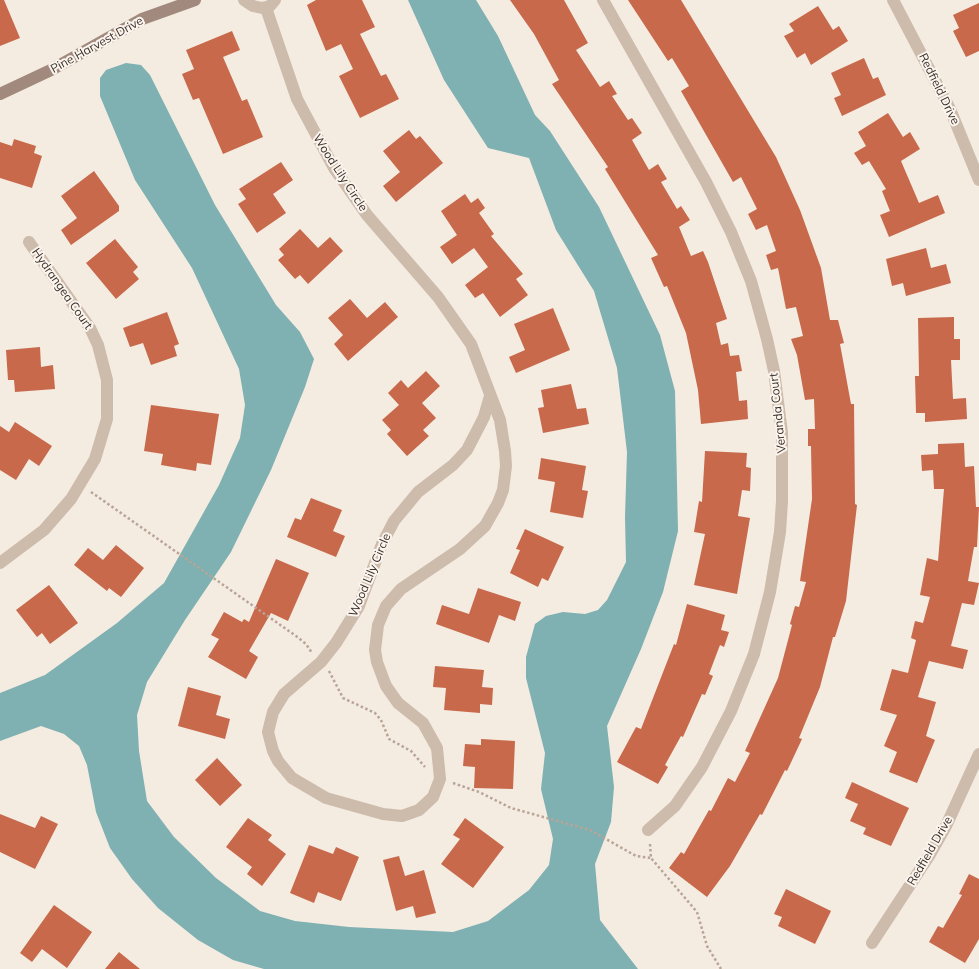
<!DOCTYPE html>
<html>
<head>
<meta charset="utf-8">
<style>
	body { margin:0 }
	canvas { display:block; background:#f4ebe1 }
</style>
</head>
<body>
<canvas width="979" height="969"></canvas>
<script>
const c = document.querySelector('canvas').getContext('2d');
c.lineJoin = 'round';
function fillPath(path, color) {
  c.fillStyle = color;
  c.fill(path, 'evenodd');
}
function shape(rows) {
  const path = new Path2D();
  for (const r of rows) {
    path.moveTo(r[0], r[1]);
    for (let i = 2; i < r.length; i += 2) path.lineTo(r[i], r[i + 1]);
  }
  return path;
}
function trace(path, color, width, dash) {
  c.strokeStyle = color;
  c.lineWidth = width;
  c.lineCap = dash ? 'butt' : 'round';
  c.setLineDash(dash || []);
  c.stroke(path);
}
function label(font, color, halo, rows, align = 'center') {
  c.font = font + ' Mulish,sans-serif';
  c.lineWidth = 4;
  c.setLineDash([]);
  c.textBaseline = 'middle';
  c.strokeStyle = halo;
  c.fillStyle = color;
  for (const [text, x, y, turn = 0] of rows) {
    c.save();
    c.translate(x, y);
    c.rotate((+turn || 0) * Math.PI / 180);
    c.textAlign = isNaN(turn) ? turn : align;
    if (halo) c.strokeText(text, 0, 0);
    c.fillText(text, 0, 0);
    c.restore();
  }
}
const water = shape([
	[408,0,476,0,498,36,535,115,550,131,599,207,660,335,675,391,678,531,663,592,641,649,607,726,614,787,611,822,595,864,600,920,638,969,264,969,233,960,198,940,158,908,132,879,110,848,96,812,87,765,79,746,64,734,41,726,0,741,0,693,45,675,117,623,164,583,219,485,240,438,245,405,239,369,192,268,135,180,100,96,100,78,106,70,126,63,141,65,150,75,215,205,276,305,300,332,314,359,305,387,271,470,231,552,185,620,147,682,137,715,139,751,147,801,174,837,216,878,260,911,295,921,349,927,453,932,488,921,529,890,549,865,553,839,541,789,545,753,526,678,526,657,535,624,546,616,563,612,585,614,598,610,607,600,626,562,625,517,627,452,617,368,594,291,556,230,529,158,488,148,444,80]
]);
const building = shape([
	[0,0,4,0,20,38,0,46],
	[316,0,362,0,375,27,360,34,381,76,386,74,399,99,360,118,339,76,353,69,341,44,326,51,307,5],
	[510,0,564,0,588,43,576,50,600,87,609,81,617,94,612,96,628,120,632,118,642,133,632,140,649,170,658,164,667,179,661,182,677,209,681,206,690,220,679,227,691,256,703,251,708,262,727,319,716,323,721,345,728,343,730,356,739,355,742,371,736,372,739,401,747,400,748,419,701,424,698,390,686,333,667,286,664,287,651,258,658,255,605,169,608,167,552,84,559,80,534,34],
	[628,0,681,0,776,157,800,210,821,268,830,320,838,320,844,343,840,344,851,404,854,404,855,504,857,505,846,601,835,637,833,637,820,687,799,738,802,739,787,771,785,770,762,815,760,814,730,866,707,897,669,868,681,852,684,854,709,810,711,811,728,778,735,782,750,753,745,751,778,678,792,625,790,624,795,606,799,607,806,582,800,581,812,499,811,446,808,446,808,429,815,429,814,399,805,400,797,355,791,339,803,336,796,307,786,309,778,268,771,270,766,255,776,251,767,225,756,230,748,214,757,209,741,177,733,182,681,91,689,86,672,58,668,61],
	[979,3,979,51,966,57,953,31,959,28,953,15],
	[818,6,833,30,839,26,848,41,811,65,805,53,797,58,784,36,794,31,789,24],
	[232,31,240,50,223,57,242,101,247,99,263,137,223,154,199,98,193,100,182,74,194,69,186,50],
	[864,58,873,79,878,77,886,95,842,116,834,98,841,95,831,73],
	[888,113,903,137,910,132,920,149,901,161,919,203,938,195,945,213,889,237,880,215,890,211,882,191,886,189,869,161,862,165,854,153,866,146,858,132],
	[409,130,416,139,420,136,443,163,396,202,383,186,400,172,383,151],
	[14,139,36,146,34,153,42,156,32,188,0,178,0,142,12,146],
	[281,162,293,180,273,194,286,213,257,233,238,204,246,199,239,189],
	[94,171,119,206,119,211,71,245,61,230,77,218,61,196],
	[465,194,471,203,478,198,485,208,479,213,494,234,491,236,523,274,516,279,528,295,500,317,483,293,475,298,465,285,488,267,474,248,452,264,440,247,457,235,441,211],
	[300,229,318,248,330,237,343,251,308,284,300,275,295,279,278,260,284,255,279,249],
	[115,239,138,267,133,272,139,279,116,299,86,263],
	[926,248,931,268,946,264,951,283,906,296,903,283,892,286,886,259],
	[350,299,367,318,385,302,398,317,348,361,334,344,343,335,328,318],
	[553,308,570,350,516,373,509,357,525,350,514,324],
	[167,312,179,344,174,346,177,356,151,365,143,343,130,347,123,328],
	[954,317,954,339,960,339,960,360,951,360,953,399,966,398,967,419,925,422,925,413,916,413,915,376,919,376,918,318],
	[40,347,41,367,53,365,55,389,15,392,14,380,8,380,6,350],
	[426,371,440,386,422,403,436,418,423,430,429,436,407,456,387,434,391,430,382,420,399,405,388,393,401,380,408,388],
	[571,384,577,409,586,408,589,424,543,433,538,408,544,407,541,390],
	[151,405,219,414,211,465,197,463,196,471,161,465,163,454,144,451],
	[15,422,52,446,39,466,29,459,16,480,0,470,0,426,9,432],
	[964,443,965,467,974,466,976,507,979,507,977,547,974,547,968,581,979,583,974,605,962,603,951,646,968,650,963,669,929,661,918,697,936,702,926,736,935,740,917,783,889,772,897,752,884,746,897,715,880,710,892,669,908,673,916,640,911,638,915,621,923,623,930,597,920,595,927,558,938,561,944,489,934,489,933,470,922,471,921,455,938,454,938,444],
	[705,451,747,453,746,467,751,468,750,491,742,490,738,516,750,518,737,594,694,585,705,534,694,532,699,501,702,502],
	[541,458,586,466,582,490,588,491,583,518,550,512,555,482,538,479],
	[311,498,342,510,333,531,345,536,336,557,287,537,295,518,301,520],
	[525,529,564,547,548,581,542,578,538,587,510,573,520,550,516,549],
	[116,545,144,568,121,597,109,588,107,591,74,565,88,548,103,560],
	[276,559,309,573,288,621,271,613,249,651,258,657,246,679,208,657,219,639,211,635,224,612,242,622,244,619,249,622],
	[49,585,78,623,50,644,42,633,37,637,16,610],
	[478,588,521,602,515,621,499,615,489,643,436,624,442,605,469,614],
	[687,604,725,615,721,630,729,632,724,647,720,645,709,674,713,676,705,695,702,694,683,737,681,736,665,765,668,767,658,784,617,762,636,727,641,729,674,644,676,645],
	[435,666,484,670,482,687,493,688,492,705,480,704,480,713,444,710,446,688,433,687],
	[188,687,221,696,216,715,230,719,225,739,178,726],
	[481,739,515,741,513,789,474,788,475,767,463,766,465,744,481,745],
	[217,758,242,785,220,806,195,780],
	[852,782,909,808,891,846,863,834,866,828,850,821,858,804,845,798],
	[0,814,35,828,41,816,58,824,35,869,0,852],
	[248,818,272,835,268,840,286,854,262,886,247,874,252,867,226,847],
	[465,818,504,847,473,888,441,864,460,839,453,835],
	[309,845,333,854,336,847,359,857,341,901,318,892,314,903,290,893],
	[399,856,405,876,424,870,436,913,416,918,413,906,396,911,383,860],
	[969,874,979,879,979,939,965,963,929,942,938,926,943,928,962,895,959,894],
	[786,889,831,911,815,944,778,926,782,917,774,914],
	[54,905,92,932,67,968,42,949,32,962,20,953],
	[119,952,140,969,105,969]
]);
const path = shape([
	[91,492,296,636,306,644,312,653],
	[329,671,343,698,375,713,381,720,389,739,411,751,425,767],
	[453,783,479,792,511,808,590,830,636,856,651,858],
	[650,844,651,858,697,912,707,946,721,969]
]);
const street = shape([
	[244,0,253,6,262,8,270,6,275,0],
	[603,0,706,182,731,232,751,281,767,339,774,371,782,433,782,501,780,532,770,592,754,654,731,711,702,767,675,806,648,830],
	[893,0,950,109,979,180],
	[266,8,297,99,334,168,367,215,438,297,471,344,500,420,505,451,506,466,503,490,498,503,485,526,460,549,401,589,386,606,378,625,375,650,377,662,386,686,398,703,423,723,437,748,440,779,433,797,419,810,402,816,383,814,326,798,292,778,278,761,273,751,268,732,273,712,284,694,321,662,336,643,359,606,382,544,394,521,418,492,453,465,467,450,484,417,490,396],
	[0,563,44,530,71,499,95,459,107,419,107,380,98,345,90,328,29,242],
	[872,943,929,856,946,826,979,754]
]);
const secondary = shape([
	[0,94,51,70,142,19,195,0]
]);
const streetNames = [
	["Pine Harvest Drive",97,45,-29],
	["Redfield Drive",939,89,64],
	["Wood Lily Circle",340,173,57],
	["Hydrangea Court",62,289,55],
	["Veranda Court",778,413,-96],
	["Wood Lily Circle",370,575,-67],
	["Redfield Drive",930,851,-60]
];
fillPath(water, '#7fb0b2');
fillPath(building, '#c8694b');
trace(path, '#b9a596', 2.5, [2.5, 2.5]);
trace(street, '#cdbbac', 12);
trace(secondary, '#a18a7d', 12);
label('12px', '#3b302b', '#fbf5ee', streetNames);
</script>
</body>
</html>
